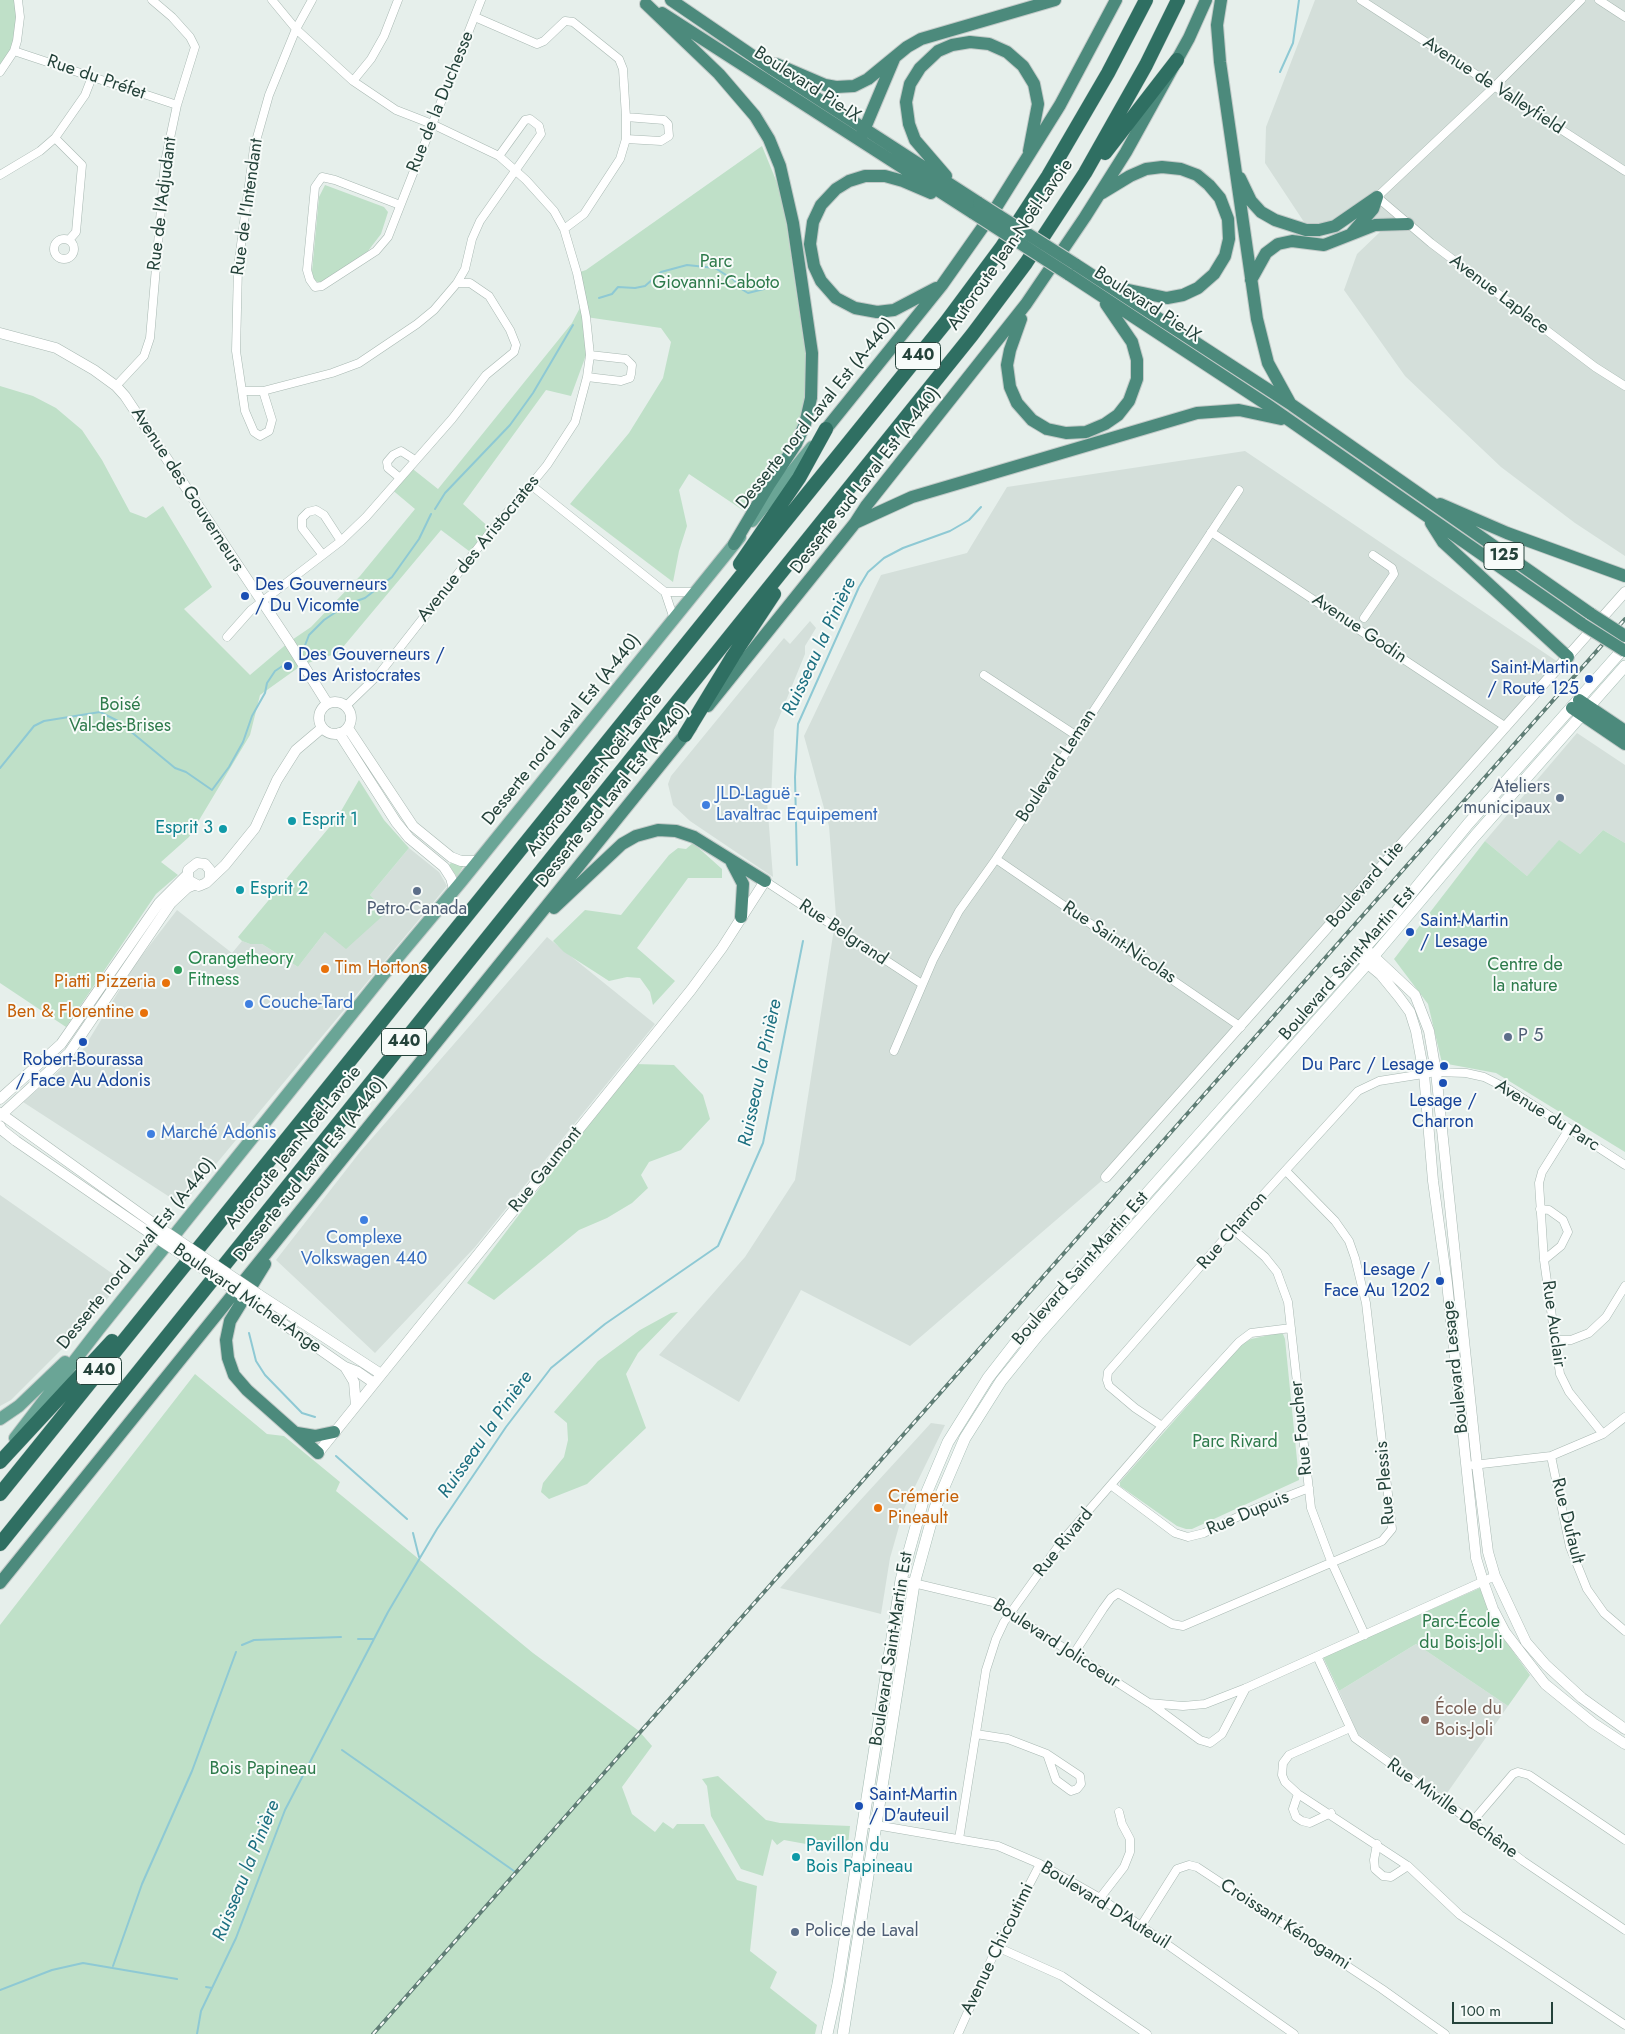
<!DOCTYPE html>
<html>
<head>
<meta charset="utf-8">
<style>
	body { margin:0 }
	#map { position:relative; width:1625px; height:2034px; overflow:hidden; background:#e6efeb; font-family:Jost,sans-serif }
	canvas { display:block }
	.scale { position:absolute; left:1452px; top:2002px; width:101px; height:22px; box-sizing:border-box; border:2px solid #24423a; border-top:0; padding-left:6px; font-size:15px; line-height:18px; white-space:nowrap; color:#24423a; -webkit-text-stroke:4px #f7fbf9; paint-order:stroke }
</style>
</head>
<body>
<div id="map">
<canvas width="1625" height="2034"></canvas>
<div class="scale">100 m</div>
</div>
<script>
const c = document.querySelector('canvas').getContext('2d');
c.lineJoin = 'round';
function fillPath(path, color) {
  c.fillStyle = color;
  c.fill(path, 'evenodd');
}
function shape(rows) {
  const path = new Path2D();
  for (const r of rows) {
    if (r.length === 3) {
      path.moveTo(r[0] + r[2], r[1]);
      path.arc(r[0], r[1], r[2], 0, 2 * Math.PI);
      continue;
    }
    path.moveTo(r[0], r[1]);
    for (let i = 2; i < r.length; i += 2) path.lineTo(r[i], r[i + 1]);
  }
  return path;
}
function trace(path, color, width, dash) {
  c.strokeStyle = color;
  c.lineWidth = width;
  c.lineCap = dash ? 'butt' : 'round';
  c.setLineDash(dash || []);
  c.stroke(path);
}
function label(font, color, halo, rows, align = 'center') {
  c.font = font + ' Jost,sans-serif';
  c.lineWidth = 4;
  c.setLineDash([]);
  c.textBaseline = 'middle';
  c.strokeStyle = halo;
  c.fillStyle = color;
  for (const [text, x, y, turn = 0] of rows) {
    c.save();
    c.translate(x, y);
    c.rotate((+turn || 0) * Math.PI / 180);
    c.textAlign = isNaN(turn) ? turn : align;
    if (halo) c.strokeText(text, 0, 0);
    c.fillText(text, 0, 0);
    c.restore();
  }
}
const built = shape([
	[1315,0,1625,0,1625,556,1575,523,1501,467,1405,376,1344,290,1357,254,1380,232,1357,205,1333,223,1316,226,1304,222,1265,163,1266,127],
	[1245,451,1558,662,1106,1177,910,1346,801,1290,739,1402,659,1355,745,1257,795,1180,836,916,829,826,804,736,881,575,967,553,1007,487],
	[810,621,816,628,805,646,805,654,774,730,771,800,767,801,773,877,690,821,673,805,668,784,671,776,779,644,784,638,790,644],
	[1577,733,1625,765,1625,843,1603,830,1580,854,1559,841,1527,876,1485,841],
	[409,848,439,872,447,886,182,1205,23,1102,82,1051,136,963,177,910,232,953,242,941,250,944,262,944,298,967,325,932,387,912,370,895],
	[547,937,655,1024,475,1247,375,1353,276,1260,360,1152],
	[0,1195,123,1281,70,1341,11,1400,0,1406],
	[931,1423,945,1425,904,1509,890,1558,881,1614,780,1588],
	[1416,1644,1508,1706,1445,1796,1358,1734,1339,1691]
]);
const green = shape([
	[0,0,18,0,17,41,0,72],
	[762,146,782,195,807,364,806,397,797,427,785,450,744,511,689,474,679,490,687,526,679,551,673,582,570,504,629,433,663,378,671,342,661,328,586,317,589,347,571,396,546,390,463,504,492,530,473,554,441,530,338,653,302,665,260,695,250,735,189,837,161,862,178,875,156,894,66,1027,0,983,0,386,33,396,56,408,82,430,102,460,130,512,146,518,163,506,212,587,184,609,250,675,289,642,311,627,360,576,415,509,390,488,409,466,438,489,572,323,584,300,577,273,586,270],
	[325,185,384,207,388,212,381,234,368,251,321,284,313,279,312,271,319,197],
	[359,780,384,820,409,848,370,895,387,912,346,949,325,932,298,967,262,944,250,944,242,941,238,937,337,818],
	[1603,830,1625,843,1625,1152,1496,1073,1442,1063,1428,1004,1394,959,1485,841,1527,876,1559,840,1580,854],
	[693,843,722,869,722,878,688,878,637,948,675,981,653,1005,650,992,640,978,627,977,609,981,564,952,553,941,585,910,621,915,669,855,678,848,686,849],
	[451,863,464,865,457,877,449,865],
	[634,1064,674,1065,703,1095,710,1119,681,1150,649,1162,641,1175,648,1188,632,1203,607,1218,579,1230,494,1300,467,1283],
	[678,1312,638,1353,626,1374,646,1428,587,1484,549,1499,541,1492,543,1483,564,1457,568,1440,567,1423,554,1412,598,1361,640,1330,671,1313],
	[1279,1333,1283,1334,1285,1339,1299,1480,1192,1529,1186,1529,1177,1526,1120,1486,1120,1482,1242,1344,1251,1339],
	[195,1374,267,1434,284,1436,340,1482,336,1491,533,1653,639,1731,652,1746,622,1787,632,1814,655,1832,663,1822,673,1829,677,1824,704,1824,737,1880,757,1886,750,1951,777,1972,770,1988,817,2025,815,2034,0,2034,0,1625],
	[1480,1588,1494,1625,1530,1675,1508,1706,1416,1644,1339,1691,1323,1657],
	[718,1776,766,1820,780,1823,850,1826,848,1845,806,1844,784,1840,777,1845,772,1839,763,1876,741,1869,711,1816,707,1786,702,1779]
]);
const stream = shape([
	[1280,72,1293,43,1299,0],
	[599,298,612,294,618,287,635,288,645,286,661,272,687,265,715,268,734,280,743,290,748,293,764,289],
	[435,509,445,493,510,425,533,393,573,325],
	[304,648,309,635,324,620,348,604,365,598,392,577,419,539,431,514],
	[0,768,34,726,44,721,100,712,118,721,175,768,186,772,212,790,229,767,243,742,252,716,265,693,267,683,275,671,284,665],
	[797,865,795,777,798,724,859,587,868,572,884,558,903,548,950,531,969,520,981,507],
	[249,1333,256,1361,265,1375,302,1413,315,1417],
	[336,1456,407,1519],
	[413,1533,419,1557],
	[358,1639,374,1639],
	[242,1645,254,1640,341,1637],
	[342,1750,514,1871],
	[113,1966,142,1884,192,1771,236,1652],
	[206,1987,212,1988],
	[0,1990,52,1970,83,1963,177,1979],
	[197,2034,201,2011,236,1938,285,1810,388,1612,437,1529,506,1427,551,1368,605,1324,718,1246,763,1143,803,941]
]);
const minor = shape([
	[272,0,296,29,353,81,396,110,432,124,499,156,526,180,554,211,564,229,577,273,586,317,590,355,587,377,575,422,547,465,524,493,492,530,380,673,346,706],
	[1361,0,1625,171],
	[1581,0,1494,87,1377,197,1431,243,1595,367,1625,386],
	[1599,0,1625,17],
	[475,17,537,44,544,41,565,21,573,22,619,59,623,69,626,117,626,139,620,159,584,214,564,229],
	[14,51,177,105],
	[0,72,14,51,17,41,20,17,18,0],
	[353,81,371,59,384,36,398,0],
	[55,138,82,165,76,232,69,240],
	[626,139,661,141,669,136,668,124,664,120,626,117],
	[0,175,40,151,55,138,85,95,92,77],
	[400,205,335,180,322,177,315,187,307,270,310,280,315,287,322,286,376,251,388,237,481,0],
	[64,249,10],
	[587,377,621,381,630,378,631,374,632,365,626,359,590,355],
	[116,386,144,356,150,338,165,162,177,105,195,47,190,37,172,17,152,0],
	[243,391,263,391,332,373,359,363,417,324,434,310,457,283,465,269,472,239,480,221,541,134,539,126,530,119,525,120,499,156],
	[263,391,272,420,269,431,260,436,254,432,245,411,236,351,238,267,254,148,269,95,296,29,312,0],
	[400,478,388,468,387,462,393,455,401,451,415,460],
	[531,485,665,592,674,619],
	[1211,532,1506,727],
	[322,554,302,528,302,518,308,512,316,510,324,515,341,541],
	[665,592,695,592],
	[1364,618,1394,574,1392,568,1373,555],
	[227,637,251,610,341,541,366,517,452,419,486,375,514,352,516,345,510,330,489,296,470,283,457,283],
	[984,675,1077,736],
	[996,859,1241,1027],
	[765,881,922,984],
	[894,1051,933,960,959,911,996,859,1239,490],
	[1569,1129,1542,1172,1539,1183,1544,1260,1560,1374,1569,1392,1603,1434],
	[1540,1209,1549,1210,1563,1220,1568,1232,1561,1246,1544,1260],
	[1234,1230,1265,1257,1277,1272,1288,1302,1311,1508,1331,1561,1365,1635],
	[1554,1340,1571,1340,1589,1333,1606,1317,1625,1286],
	[1162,1426,1135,1408,1109,1386,1107,1380,1108,1372,1253,1206,1358,1091,1379,1081,1436,1072,1466,1073,1484,1077,1510,1090,1625,1165],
	[1551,1456,1570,1547,1587,1589,1604,1613,1625,1631],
	[1473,1465,1551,1456,1603,1434,1625,1417],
	[1112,1486,1175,1533,1188,1537,1204,1533,1252,1510,1309,1488],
	[901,1580,993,1602,1149,1703,1183,1706,1205,1704,1246,1688,1495,1576],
	[1073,1655,1103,1609,1111,1598,1118,1593,1172,1624,1183,1626,1382,1541,1392,1529,1366,1303,1355,1258,1349,1241,1335,1221,1286,1171],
	[1317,1656,1355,1738,1472,1822,1523,1861,1625,1930],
	[1151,1704,1200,1740,1210,1743,1222,1734,1246,1688],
	[1350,1728,1289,1755,1283,1763,1282,1775,1285,1782,1298,1794,1408,1866,1460,1915,1625,2025],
	[976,1734,1008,1739,1047,1754,1080,1776,1081,1784,1077,1789,1071,1791,1056,1780,1047,1754],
	[1298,1794,1293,1809,1296,1817,1302,1821,1310,1823,1331,1813],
	[1472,1822,1513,1774,1518,1772,1529,1775,1625,1840],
	[864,1823,998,1846,1040,1864,1100,1898,1141,1926,1294,2034],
	[959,1839,986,1670,996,1639,1004,1622,1062,1541,1162,1426,1239,1342,1251,1333,1291,1328],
	[1377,1844,1374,1860,1375,1869,1383,1876,1391,1877,1408,1866],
	[1100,1898,1124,1867,1130,1852,1130,1839,1122,1824,1119,1812],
	[1141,1926,1177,1869,1189,1865,1197,1867,1382,1989,1445,2034],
	[997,1947,1062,1976,1147,2034],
	[958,2034,997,1947,1040,1864]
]);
const tertiary = shape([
	[0,333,56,348,94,370,116,386,125,396,289,642,327,703],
	[335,718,16],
	[348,728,413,826,451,857,461,861,478,861],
	[339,733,396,822,409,838,444,867,451,878,454,889],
	[210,878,210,870,205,864,197,863,188,870,188,880,199,886,206,883,225,865,255,828,277,780,296,750,322,728],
	[1369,952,1415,995,1429,1031,1436,1072,1477,1465,1488,1552,1495,1576,1526,1642,1546,1665,1582,1698,1625,1729],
	[1357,955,1381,975,1399,997,1410,1012,1416,1031,1424,1074,1433,1181,1447,1283,1476,1558,1483,1581,1493,1609,1505,1632,1545,1684,1593,1723,1625,1744],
	[0,1099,61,1044,159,903,187,875],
	[0,1113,160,1228],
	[0,1116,69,1053,171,903,187,888,194,885],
	[0,1126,2,1130,16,1141,154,1236],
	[1106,1177,1625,592],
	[258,1294,381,1374],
	[252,1302,345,1367,358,1372,374,1383],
	[345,1367,354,1382,356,1406],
	[318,1453,691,990,722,948,765,881]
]);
const secondary = shape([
	[827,2034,838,1984,901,1580,923,1501,948,1442,988,1378,1023,1333,1392,917,1468,824,1625,647],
	[843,2034,914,1584,935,1508,965,1438,1001,1381,1039,1334,1367,964,1475,836,1625,666]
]);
const primary = shape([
	[752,521,812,447],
	[0,1419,19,1406,65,1362],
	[15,1438,99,1329,384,974,461,882,740,537]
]);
const trunk = shape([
	[671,0,772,69,979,203],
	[1221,0,1217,25,1220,62,1257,319,1268,363,1290,403],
	[646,4,719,74,755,116,769,139,780,166,793,223,812,353,811,398,805,424,796,444,769,485,734,544],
	[662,13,973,213],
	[776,64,825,85,836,87,854,86,868,79,907,47,921,39,1055,0],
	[862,135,894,59],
	[946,176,915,140,909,124,906,102,910,84,920,68,938,51,952,45,970,42,989,44,1007,52,1023,66,1034,84,1038,104,1029,151],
	[1240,178,1251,201,1261,212,1275,220,1306,230,1319,230,1335,226,1377,197],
	[931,193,903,181,885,176,865,176,849,181,836,189,821,205,813,222,810,244,814,266,821,281,836,298,855,308,877,312,894,310,936,288],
	[1102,193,1130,176,1146,169,1162,167,1181,169,1197,175,1209,185,1220,198,1228,219,1229,239,1225,256,1214,274,1198,288,1183,295,1167,298,1119,288],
	[1352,233,1373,209,1377,197],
	[1075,264,1292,405,1591,614],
	[1068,274,1266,404,1582,624],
	[1251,280,1266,253,1278,244,1292,241,1324,245,1375,225,1408,224],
	[1021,319,1010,350,1007,365,1010,387,1017,403,1032,420,1047,429,1066,433,1086,432,1105,424,1118,415,1129,401,1137,379,1137,360,1132,342,1106,304],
	[826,429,942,285,992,214,1060,105,1116,0],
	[1440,504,1507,533,1625,576],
	[855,523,912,497,1197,413,1239,410,1281,419],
	[1431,523,1443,542,1568,657],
	[1579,700,1625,731],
	[708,706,855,523,866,506,1026,304,1085,217,1126,152,1189,38,1206,0],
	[1572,708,1625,744],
	[732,863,743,884,741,917],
	[554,908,622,844,636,836,658,830,676,831,694,837,765,881],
	[265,1264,230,1321,226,1340,228,1358,234,1375,247,1390,318,1453],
	[297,1433,315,1436,334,1432],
	[0,1583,691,727]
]);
const motorway = shape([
	[1105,153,1177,60],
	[740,564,799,478,826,429],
	[685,735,733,656,774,594],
	[0,1462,112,1341],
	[0,1494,946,322,1001,248,1048,176,1108,73,1146,0],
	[0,1544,972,335,1026,263,1085,173,1146,65,1178,0]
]);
const rail = shape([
	[373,2034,1625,619]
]);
const tertiaryBridge = shape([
	[160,1228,258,1294],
	[154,1236,252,1302]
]);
const trunkBridge = shape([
	[979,203,1075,264],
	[973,213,1068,274],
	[1591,614,1625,636],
	[1582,624,1625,651]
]);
const markers = [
	[245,596,5,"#1a4fb4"],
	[288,666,5,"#1a4fb4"],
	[1589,679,5,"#1a4fb4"],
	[1560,798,5,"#5c6f8a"],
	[706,805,5,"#3f7fe0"],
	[292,821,5,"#0f9aa8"],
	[223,829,5,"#0f9aa8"],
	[240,890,5,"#0f9aa8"],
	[417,891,5,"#5c6f8a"],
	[1410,932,5,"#1a4fb4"],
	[325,969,5,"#e8710a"],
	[178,970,5,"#2e9e5b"],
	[166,983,5,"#e8710a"],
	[249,1004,5,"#3f7fe0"],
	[144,1013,5,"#e8710a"],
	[1508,1037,5,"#5c6f8a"],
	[83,1042,5,"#1a4fb4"],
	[1444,1066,5,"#1a4fb4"],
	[1443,1083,5,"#1a4fb4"],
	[151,1134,5,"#3f7fe0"],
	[364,1220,5,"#3f7fe0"],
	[1440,1281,5,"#1a4fb4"],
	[878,1508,5,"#e8710a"],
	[1425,1720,5,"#8d6e63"],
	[859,1806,5,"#1a4fb4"],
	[796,1857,5,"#0f9aa8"],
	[795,1932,5,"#5c6f8a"]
];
const shields = [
	[918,356,45],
	[1504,556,40],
	[404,1042,45],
	[99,1371,45]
];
const shieldNames = [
	["440",918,356],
	["125",1504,556],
	["440",404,1042],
	["440",99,1371]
];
const streetNames = [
	["Rue du Préfet",96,78,19],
	["Boulevard Pie-IX",807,85,33],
	["Avenue de Valleyfield",1493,86,33],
	["Rue de la Duchesse",441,102,-68],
	["Rue de l'Adjudant",163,204,-83],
	["Rue de l'Intendant",248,207,-82],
	["Autoroute Jean-Noël-Lavoie",1011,245,-55],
	["Avenue Laplace",1499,295,37],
	["Boulevard Pie-IX",1147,305,33],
	["Desserte nord Laval Est (A-440)",816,414,-51],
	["Desserte sud Laval Est (A-440)",866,481,-52],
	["Avenue des Gouverneurs",187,490,57],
	["Avenue des Aristocrates",479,549,-51],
	["Avenue Godin",1359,629,34],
	["Desserte nord Laval Est (A-440)",562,730,-51],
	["Boulevard Leman",1057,766,-57],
	["Autoroute Jean-Noël-Lavoie",595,775,-51],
	["Desserte sud Laval Est (A-440)",613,796,-51],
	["Boulevard Lite",1366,885,-49],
	["Rue Belgrand",843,933,34],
	["Rue Saint-Nicolas",1119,943,34],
	["Boulevard Saint-Martin Est",1348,964,-49],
	["Avenue du Parc",1547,1116,32],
	["Autoroute Jean-Noël-Lavoie",294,1148,-51],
	["Desserte sud Laval Est (A-440)",311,1170,-51],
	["Rue Gaumont",546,1170,-51],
	["Rue Charron",1233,1231,-49],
	["Desserte nord Laval Est (A-440)",137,1254,-51],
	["Boulevard Saint-Martin Est",1081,1269,-49],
	["Boulevard Michel-Ange",247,1299,35],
	["Rue Auclair",1553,1324,82],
	["Boulevard Lesage",1456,1367,-96],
	["Rue Foucher",1302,1428,-96],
	["Rue Plessis",1386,1483,-95],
	["Rue Dupuis",1248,1514,-23],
	["Rue Dufault",1567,1521,76],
	["Rue Rivard",1064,1543,-51],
	["Boulevard Jolicoeur",1056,1644,33],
	["Boulevard Saint-Martin Est",892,1649,-81],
	["Rue Miville Déchêne",1452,1809,36],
	["Boulevard D'Auteuil",1105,1906,32],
	["Croissant Kénogami",1285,1925,33],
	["Avenue Chicoutimi",998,1949,-64]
];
const parkNames = [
	["Parc",716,263],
	["Giovanni-Caboto",716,284],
	["Boisé",120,706],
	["Val-des-Brises",120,727],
	["Centre de",1525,966],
	["la nature",1525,987],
	["Parc Rivard",1235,1443],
	["Parc-École",1461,1623],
	["du Bois-Joli",1461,1644],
	["Bois Papineau",263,1770]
];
const transitNames = [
	["Des Gouverneurs",255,586],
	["/ Du Vicomte",255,607],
	["Des Gouverneurs /",298,656],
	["Des Aristocrates",298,677],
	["Saint-Martin",1579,669,"right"],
	["/ Route 125",1579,690,"right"],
	["Saint-Martin",1420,922],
	["/ Lesage",1420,943],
	["Robert-Bourassa",83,1061,"center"],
	["/ Face Au Adonis",83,1082,"center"],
	["Du Parc / Lesage",1434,1066,"right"],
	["Lesage /",1443,1102,"center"],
	["Charron",1443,1123,"center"],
	["Lesage /",1430,1271,"right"],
	["Face Au 1202",1430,1292,"right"],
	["Saint-Martin",869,1796],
	["/ D'auteuil",869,1817]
];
const serviceNames = [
	["Ateliers",1550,788,"right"],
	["municipaux",1550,809,"right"],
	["Petro-Canada",417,910,"center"],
	["P 5",1518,1037],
	["Police de Laval",805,1932]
];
const shopNames = [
	["JLD-Laguë -",716,795],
	["Lavaltrac Equipement",716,816],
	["Couche-Tard",259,1004],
	["Marché Adonis",161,1134],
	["Complexe",364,1239,"center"],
	["Volkswagen 440",364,1260,"center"]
];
const cultureNames = [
	["Esprit 1",302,821],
	["Esprit 3",213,829,"right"],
	["Esprit 2",250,890],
	["Pavillon du",806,1847],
	["Bois Papineau",806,1868]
];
const leisureNames = [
	["Orangetheory",188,960],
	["Fitness",188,981]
];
const foodNames = [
	["Tim Hortons",335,969],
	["Piatti Pizzeria",156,983,"right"],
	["Ben & Florentine",134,1013,"right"],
	["Crémerie",888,1498],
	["Pineault",888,1519]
];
const educationNames = [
	["École du",1435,1710],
	["Bois-Joli",1435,1731]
];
const waterNames = [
	["Ruisseau la Pinière",820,647,-65],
	["Ruisseau la Pinière",761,1073,-78],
	["Ruisseau la Pinière",486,1435,-55],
	["Ruisseau la Pinière",247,1871,-68]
];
fillPath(built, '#d4dfda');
fillPath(green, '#bfe0c8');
trace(stream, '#8ec9d4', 2);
trace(minor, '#a8b8b2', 9);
trace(tertiary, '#a8b8b2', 11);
trace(secondary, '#a4bbb3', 12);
trace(primary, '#c2cac8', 14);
trace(trunk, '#c2cac8', 14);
trace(motorway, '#c2cac8', 15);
trace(minor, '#fff', 8);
trace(tertiary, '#fff', 10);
trace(secondary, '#fff', 11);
trace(primary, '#6aa596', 12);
trace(trunk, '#4c8a7c', 12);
trace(motorway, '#2f6f62', 14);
trace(rail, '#5f7d75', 4);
trace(rail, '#f7fbf9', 2, [5.5]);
trace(tertiaryBridge, '#a8b8b2', 11, []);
trace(trunkBridge, '#c2cac8', 14, []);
trace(tertiaryBridge, '#fff', 10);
trace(trunkBridge, '#4c8a7c', 12);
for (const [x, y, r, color] of markers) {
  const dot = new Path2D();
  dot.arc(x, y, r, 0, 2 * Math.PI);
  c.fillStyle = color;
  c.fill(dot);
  trace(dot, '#f7fbf9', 2);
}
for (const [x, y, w] of shields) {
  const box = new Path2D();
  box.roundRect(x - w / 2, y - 13.5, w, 27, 4);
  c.fillStyle = '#f7fbf9';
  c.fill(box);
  trace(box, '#24423a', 1);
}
label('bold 16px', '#24423a', null, shieldNames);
label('18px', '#24423a', '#f7fbf9', streetNames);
label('18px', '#2d7a4b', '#f7fbf9', parkNames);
label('18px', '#164399', '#f7fbf9', transitNames, 'left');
label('18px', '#4e5e75', '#f7fbf9', serviceNames, 'left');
label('18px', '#366cbe', '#f7fbf9', shopNames, 'left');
label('18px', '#0d838f', '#f7fbf9', cultureNames, 'left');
label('18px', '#27864d', '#f7fbf9', leisureNames, 'left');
label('18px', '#c56008', '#f7fbf9', foodNames, 'left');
label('18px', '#785e54', '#f7fbf9', educationNames, 'left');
label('italic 19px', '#1c6f80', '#f7fbf9', waterNames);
</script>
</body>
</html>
